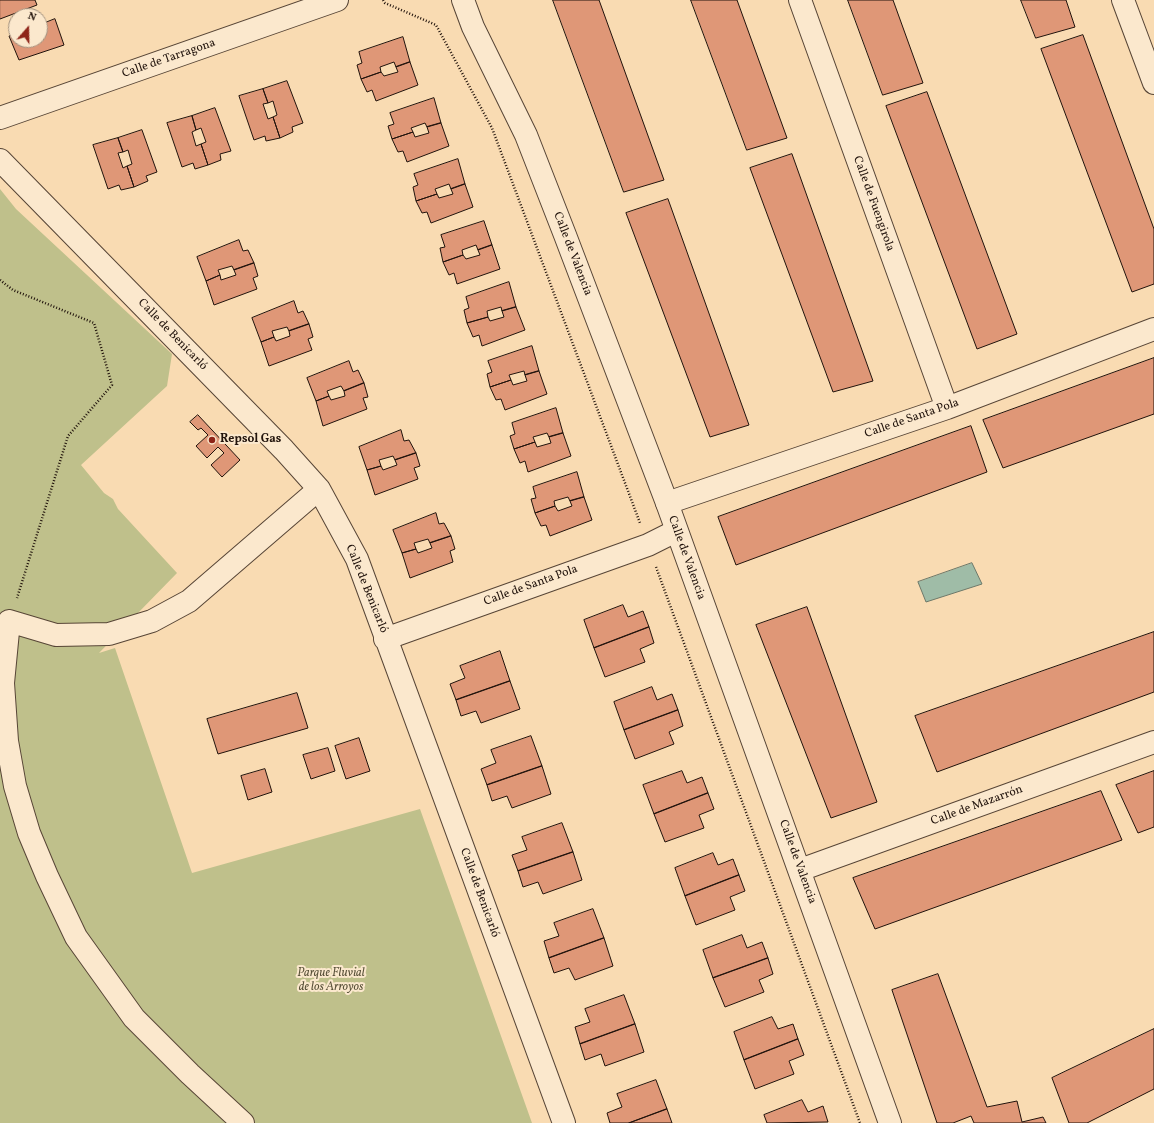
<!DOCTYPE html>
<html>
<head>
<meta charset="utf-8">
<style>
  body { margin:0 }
  #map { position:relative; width:1154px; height:1123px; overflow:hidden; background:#f9dbb2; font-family:Vollkorn,serif }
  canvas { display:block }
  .north { position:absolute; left:8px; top:8px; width:40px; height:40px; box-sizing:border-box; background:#fbe8cd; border:1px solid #a49380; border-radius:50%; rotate:20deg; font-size:11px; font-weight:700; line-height:16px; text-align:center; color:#21130c }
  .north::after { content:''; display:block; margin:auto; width:14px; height:18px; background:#8f2418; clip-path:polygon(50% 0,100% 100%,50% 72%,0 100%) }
</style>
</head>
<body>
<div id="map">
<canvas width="1154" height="1123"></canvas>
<div class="north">N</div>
</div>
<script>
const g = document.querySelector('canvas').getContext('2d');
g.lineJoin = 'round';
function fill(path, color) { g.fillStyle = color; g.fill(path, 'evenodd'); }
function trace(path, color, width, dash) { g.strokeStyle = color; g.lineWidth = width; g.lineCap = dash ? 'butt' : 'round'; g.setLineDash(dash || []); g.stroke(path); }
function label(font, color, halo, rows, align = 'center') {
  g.font = font + ' Vollkorn,serif'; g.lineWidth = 4; g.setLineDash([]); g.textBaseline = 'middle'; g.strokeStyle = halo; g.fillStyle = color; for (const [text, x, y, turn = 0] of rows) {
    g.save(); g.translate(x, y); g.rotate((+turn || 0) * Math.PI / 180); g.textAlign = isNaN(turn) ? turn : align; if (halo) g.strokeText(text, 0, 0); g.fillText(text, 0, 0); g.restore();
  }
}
const green = new Path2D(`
  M 0,189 L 16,209 L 172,354 L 167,386 L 81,465 L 104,493 L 113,499 L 118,509 L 177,573 L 99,653 L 115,648 L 192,873 L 420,809 L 532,1123 L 0,1123 Z`);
const water = new Path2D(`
  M 972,563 L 982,584 L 926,602 L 918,582 Z`);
const building = new Path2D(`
  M 0,0 L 35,0 L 37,5 L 0,19 Z
  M 553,0 L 599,0 L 664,180 L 624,192 Z
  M 691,0 L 737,0 L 787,138 L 747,150 Z
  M 848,0 L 893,0 L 923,83 L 883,95 Z
  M 1021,0 L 1066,0 L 1075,27 L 1036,38 Z
  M 55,19 L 64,45 L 19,60 L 9,36 L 16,33 L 16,40 L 40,40 L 40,25 Z
  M 1083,35 L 1154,229 L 1154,284 L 1132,292 L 1041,49 Z
  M 403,37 L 410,62 L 396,67 L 394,62 L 380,67 L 381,72 L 361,79 L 357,65 L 362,63 L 359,52 Z
  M 410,62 L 418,85 L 376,101 L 372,90 L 367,92 L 361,79 L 381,72 L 384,76 L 398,72 L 396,67 Z
  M 287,81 L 303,123 L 292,127 L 293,132 L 280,138 L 273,117 L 277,115 L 273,101 L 268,103 L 263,89 Z
  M 263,89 L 268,103 L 263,104 L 268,119 L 273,117 L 280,138 L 266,141 L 265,136 L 254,140 L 239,96 Z
  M 927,92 L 1017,334 L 977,349 L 886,106 Z
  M 434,98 L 441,123 L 427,127 L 425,123 L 411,128 L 413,132 L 392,139 L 388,126 L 394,124 L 390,113 Z
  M 215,108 L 231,151 L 220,154 L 221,160 L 208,165 L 201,144 L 206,142 L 201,128 L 196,130 L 192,116 Z
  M 192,116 L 196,130 L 192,132 L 196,146 L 201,144 L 208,165 L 195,169 L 193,163 L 182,167 L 167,123 Z
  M 441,123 L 449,146 L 407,162 L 403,151 L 398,152 L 392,139 L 413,132 L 415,137 L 429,133 L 427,127 Z
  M 142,130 L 157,172 L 146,176 L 148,181 L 134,187 L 127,166 L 132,164 L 128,150 L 123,152 L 118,138 Z
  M 118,138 L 123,152 L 118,153 L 123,168 L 127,166 L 134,187 L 121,190 L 119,185 L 108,189 L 93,145 Z
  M 792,154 L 873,381 L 833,392 L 750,168 Z
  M 458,159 L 465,184 L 451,189 L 449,184 L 435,189 L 437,194 L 416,201 L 413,187 L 418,185 L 414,174 Z
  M 465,184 L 473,207 L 431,223 L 427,212 L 422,213 L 416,201 L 437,194 L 439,198 L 453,194 L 451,189 Z
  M 668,199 L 749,425 L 710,437 L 626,213 Z
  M 484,221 L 492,245 L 478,250 L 476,245 L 462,250 L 463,255 L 443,262 L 440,248 L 445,247 L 441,235 Z
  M 239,240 L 243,251 L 248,250 L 254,263 L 234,270 L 232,266 L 218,270 L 220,275 L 206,281 L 197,257 Z
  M 492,245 L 500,269 L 457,284 L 454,273 L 449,275 L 443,262 L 463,255 L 466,259 L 480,255 L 478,250 Z
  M 254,263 L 258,276 L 253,278 L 257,289 L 214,305 L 206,281 L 220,275 L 221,280 L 236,275 L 234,270 Z
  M 509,282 L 516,307 L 502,311 L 501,307 L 487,311 L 488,317 L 467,323 L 464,310 L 469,308 L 466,297 Z
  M 294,301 L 298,313 L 303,311 L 309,324 L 289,331 L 287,327 L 272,331 L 274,337 L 261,342 L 252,318 Z
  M 516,307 L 525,330 L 482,346 L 479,335 L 473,337 L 467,323 L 488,317 L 490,321 L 504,317 L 502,311 Z
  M 309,324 L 313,337 L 308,339 L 312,350 L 269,366 L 261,342 L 274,337 L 276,341 L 290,336 L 289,331 Z
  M 532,346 L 539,371 L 525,375 L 524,371 L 509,375 L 511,380 L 490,387 L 487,374 L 492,372 L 488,361 Z
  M 1154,358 L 1154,414 L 1003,468 L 983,420 Z
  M 349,361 L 353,372 L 358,370 L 364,383 L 344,391 L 341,386 L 327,391 L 329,396 L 316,401 L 307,378 Z
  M 539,371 L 547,394 L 505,410 L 501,399 L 496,400 L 490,387 L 511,380 L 513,385 L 527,381 L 525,375 Z
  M 364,383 L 368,397 L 363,398 L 367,409 L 323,426 L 316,401 L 329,396 L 331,400 L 345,396 L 344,391 Z
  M 556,408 L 563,433 L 549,437 L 547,433 L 533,437 L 535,442 L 514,449 L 510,436 L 515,434 L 512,423 Z
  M 198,415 L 240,460 L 222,477 L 211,465 L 224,453 L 218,447 L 207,458 L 196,446 L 208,435 L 201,428 L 198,430 L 190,422 Z
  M 971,426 L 987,472 L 736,565 L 718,517 Z
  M 401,430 L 404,441 L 409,440 L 416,453 L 395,460 L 393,456 L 379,460 L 381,466 L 367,470 L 359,447 Z
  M 563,433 L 571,456 L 528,472 L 525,461 L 520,463 L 514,449 L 535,442 L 537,447 L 551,443 L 549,437 Z
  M 416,453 L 420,466 L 414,468 L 418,479 L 375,495 L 367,470 L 381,466 L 383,470 L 397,465 L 395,460 Z
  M 577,472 L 584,497 L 570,501 L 568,497 L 554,501 L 555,506 L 535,513 L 531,499 L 536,498 L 533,487 Z
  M 584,497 L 592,520 L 550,536 L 546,525 L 541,526 L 535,513 L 555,506 L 558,511 L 572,506 L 570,501 Z
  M 436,513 L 439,524 L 444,523 L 451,536 L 430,543 L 428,539 L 414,543 L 416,549 L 402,553 L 393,530 Z
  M 451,536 L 455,549 L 450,551 L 453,562 L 410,578 L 402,553 L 416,549 L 418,553 L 432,548 L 430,543 Z
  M 623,605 L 628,617 L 643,611 L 649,627 L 594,648 L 584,620 Z
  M 807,607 L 877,802 L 831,818 L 756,625 Z
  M 649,627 L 654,643 L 640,649 L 645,662 L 605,677 L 594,648 Z
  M 1154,632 L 1154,692 L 937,772 L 915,716 Z
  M 500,651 L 510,681 L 456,700 L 450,684 L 465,678 L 460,666 Z
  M 510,681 L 520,709 L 481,723 L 476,711 L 461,716 L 456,700 Z
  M 652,687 L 657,700 L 672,694 L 678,710 L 624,730 L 614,702 Z
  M 297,693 L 308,728 L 218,754 L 207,719 Z
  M 678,710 L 683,726 L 669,732 L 674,744 L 635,759 L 624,730 Z
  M 531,736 L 542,766 L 487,785 L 481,769 L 496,763 L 491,750 Z
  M 359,738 L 370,771 L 346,779 L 335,746 Z
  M 328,748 L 335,771 L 311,779 L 303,755 Z
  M 542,766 L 551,794 L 512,808 L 507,796 L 492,801 L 487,785 Z
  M 265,769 L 272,792 L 248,800 L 241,776 Z
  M 682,771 L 687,783 L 702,777 L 708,793 L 654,814 L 643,785 Z
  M 1154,771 L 1154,827 L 1138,833 L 1116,785 Z
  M 1101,791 L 1122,840 L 875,929 L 853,878 Z
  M 708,793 L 714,809 L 699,815 L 704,828 L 665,842 L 654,814 Z
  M 562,823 L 573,852 L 518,871 L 512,855 L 527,850 L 522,837 Z
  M 573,852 L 582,880 L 543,894 L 538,882 L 523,887 L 518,871 Z
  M 713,853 L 718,865 L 733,859 L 739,875 L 685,896 L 675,868 Z
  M 739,875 L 745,891 L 730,897 L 735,910 L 696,925 L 685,896 Z
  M 593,909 L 604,938 L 549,958 L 544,941 L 559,936 L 554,923 Z
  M 742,935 L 747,948 L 762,942 L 768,958 L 713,978 L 703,950 Z
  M 604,938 L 613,966 L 575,980 L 569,968 L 554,973 L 549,958 Z
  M 768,958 L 773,974 L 759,980 L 764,992 L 725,1007 L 713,978 Z
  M 938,974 L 987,1107 L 1017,1101 L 1022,1122 L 1043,1117 L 1046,1123 L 974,1123 L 971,1116 L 953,1123 L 937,1123 L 892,990 Z
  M 624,995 L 635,1024 L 580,1044 L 575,1027 L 590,1022 L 585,1009 Z
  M 772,1017 L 778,1029 L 793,1024 L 798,1039 L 744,1060 L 734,1032 Z
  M 635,1024 L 644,1052 L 605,1066 L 601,1054 L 585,1060 L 580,1044 Z
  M 1154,1029 L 1154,1089 L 1087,1123 L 1069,1123 L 1052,1078 Z
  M 798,1039 L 804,1055 L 789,1061 L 794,1074 L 755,1089 L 744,1060 Z
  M 656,1080 L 667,1109 L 629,1123 L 610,1123 L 607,1113 L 622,1107 L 617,1094 Z
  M 802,1100 L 808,1112 L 823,1106 L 828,1122 L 767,1123 L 764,1115 Z
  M 667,1109 L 672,1123 L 629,1123 Z`);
const path = new Path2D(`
  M 383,0 L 385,3 L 436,25 L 492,128 L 640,523
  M 0,280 L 13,290 L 94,323 L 112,385 L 68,436 L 17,598
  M 656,567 L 860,1123`);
const minor = new Path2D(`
  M 800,0 L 947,408
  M 1123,0 L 1154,83
  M 0,118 L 337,0
  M 0,160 L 284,450 L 319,489 L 357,559 L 564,1123
  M 667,503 L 947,408 L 1154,329
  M 385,639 L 648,545 L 676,531
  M 800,870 L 1154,742
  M 243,1123 L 190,1074 L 134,1018 L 76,937 L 47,876 L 29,833 L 15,786 L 7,741 L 3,683 L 9,621 L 56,635 L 109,634 L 152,621 L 189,601 L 319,489`);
const tertiary = new Path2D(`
  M 463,0 L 473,27 L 526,135 L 565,235 L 667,503 L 890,1123`);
const markers = [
  [212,440,4,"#8f2418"]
];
const streetNames = [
  ["Calle de Tarragona",169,59,-19],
  ["Calle de Fuengirola",873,204,70],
  ["Calle de Valencia",572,254,69],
  ["Calle de Benicarló",172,335,46],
  ["Calle de Santa Pola",912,419,-19],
  ["Calle de Valencia",686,558,70],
  ["Calle de Santa Pola",531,586,-20],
  ["Calle de Benicarló",366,589,68],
  ["Calle de Mazarrón",977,806,-20],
  ["Calle de Valencia",797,862,70],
  ["Calle de Benicarló",479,893,70]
];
const poiNames = [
  ["Repsol Gas",220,440]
];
const parkNames = [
  ["Parque Fluvial",331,974],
  ["de los Arroyos",331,988]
];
fill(green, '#bfc08b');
fill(water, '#9fbca7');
trace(water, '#6d7869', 1);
fill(building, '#df9777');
trace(building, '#21130c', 1);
trace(minor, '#574536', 24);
trace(tertiary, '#574536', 24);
trace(path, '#21130c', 2.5, [1, 2]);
trace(minor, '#fbe8cd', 22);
trace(tertiary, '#fbe8cd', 22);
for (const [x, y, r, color] of markers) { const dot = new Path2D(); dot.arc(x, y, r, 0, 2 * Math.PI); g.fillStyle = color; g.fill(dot); trace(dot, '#fbe8cd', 1.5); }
label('12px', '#21130c', '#fbe8cd', streetNames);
label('bold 12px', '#21130c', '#fbe8cd', poiNames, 'left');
label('italic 12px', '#585038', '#fbe8cd', parkNames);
</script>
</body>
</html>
